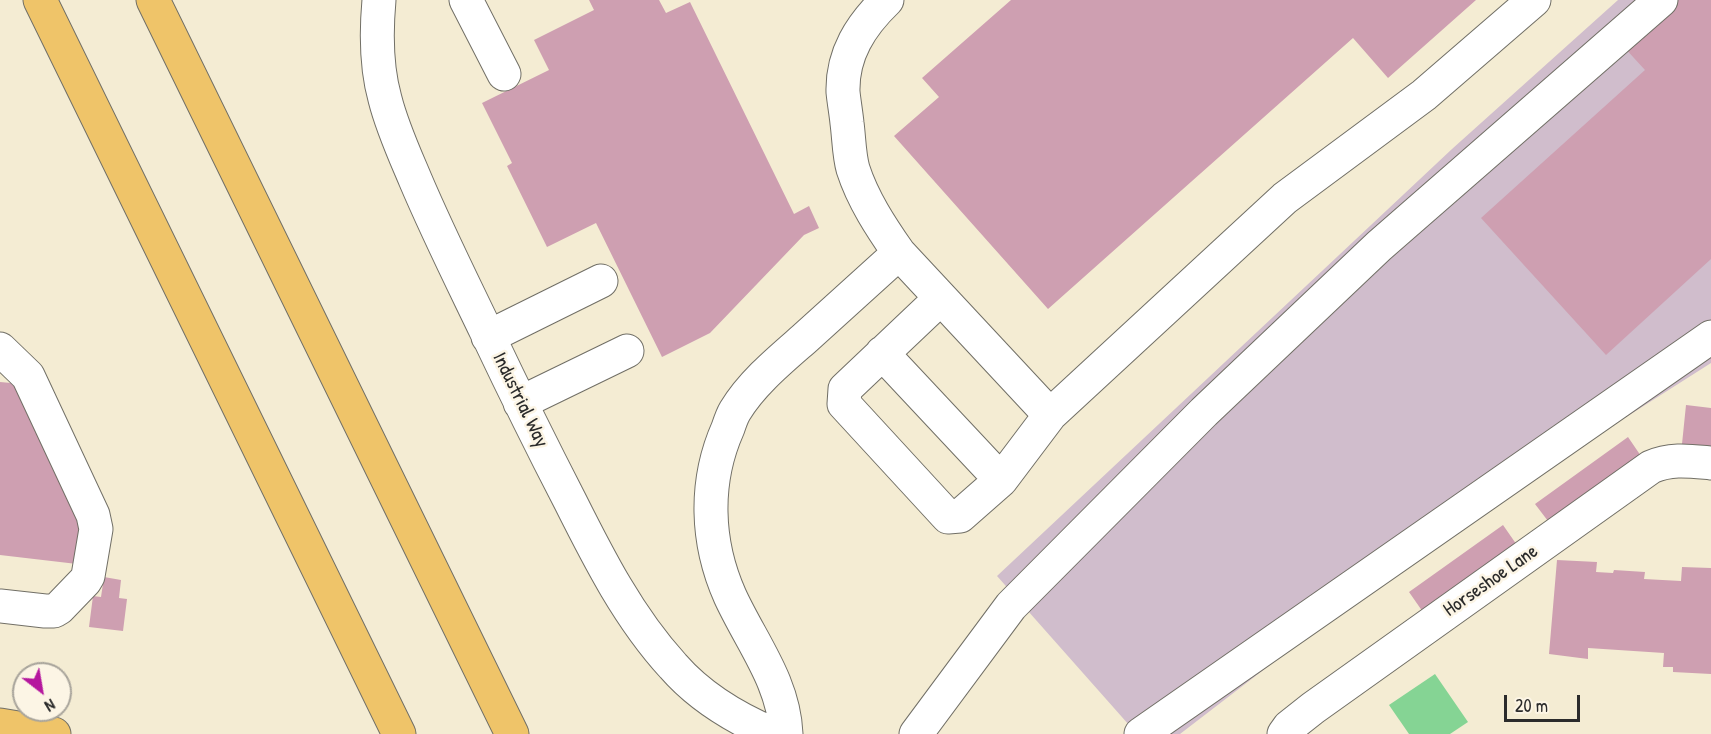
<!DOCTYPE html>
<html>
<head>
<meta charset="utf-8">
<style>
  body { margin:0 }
  #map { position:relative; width:1711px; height:734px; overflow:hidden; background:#f4ecd3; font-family:"Patrick Hand",sans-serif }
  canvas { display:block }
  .north { position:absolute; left:12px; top:662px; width:60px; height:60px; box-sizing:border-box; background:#fcf5e5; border:2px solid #a8a49b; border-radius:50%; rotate:149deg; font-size:16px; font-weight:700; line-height:24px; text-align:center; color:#2b2b2b }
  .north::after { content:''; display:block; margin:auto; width:21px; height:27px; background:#b5179e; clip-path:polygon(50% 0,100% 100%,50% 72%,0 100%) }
  .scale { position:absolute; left:1504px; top:695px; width:76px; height:27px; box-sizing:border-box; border:3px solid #2b2b2b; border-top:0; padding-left:8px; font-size:18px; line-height:21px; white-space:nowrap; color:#2b2b2b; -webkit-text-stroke:4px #fcf5e5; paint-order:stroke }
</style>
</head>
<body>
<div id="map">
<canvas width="1711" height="734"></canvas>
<div class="north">N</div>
<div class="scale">20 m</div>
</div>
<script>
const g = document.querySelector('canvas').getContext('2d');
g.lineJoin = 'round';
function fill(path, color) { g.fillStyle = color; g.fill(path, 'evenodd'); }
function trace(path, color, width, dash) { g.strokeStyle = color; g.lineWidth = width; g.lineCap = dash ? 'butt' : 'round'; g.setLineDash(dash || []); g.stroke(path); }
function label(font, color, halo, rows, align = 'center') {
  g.font = font + ' "Patrick Hand",sans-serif'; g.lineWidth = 5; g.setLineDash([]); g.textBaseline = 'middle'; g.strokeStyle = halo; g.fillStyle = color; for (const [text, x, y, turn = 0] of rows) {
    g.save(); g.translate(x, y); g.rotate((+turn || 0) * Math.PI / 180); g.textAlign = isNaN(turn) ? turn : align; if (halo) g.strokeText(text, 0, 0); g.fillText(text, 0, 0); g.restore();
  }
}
const industrial = new Path2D(`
  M 1618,0 L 1711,0 L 1711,363 L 1430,542 L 1180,734 L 1137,734 L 997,576 L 1452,149 Z`);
const green = new Path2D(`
  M 1435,674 L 1468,722 L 1450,734 L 1409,734 L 1389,705 Z`);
const building = new Path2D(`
  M 589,0 L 659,0 L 666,13 L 690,2 L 794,214 L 809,206 L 819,228 L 804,235 L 710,333 L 662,357 L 596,223 L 547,247 L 507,166 L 512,163 L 482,103 L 549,70 L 534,40 L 594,10 Z
  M 1011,0 L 1476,0 L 1388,78 L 1353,38 L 1048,309 L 894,136 L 939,97 L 922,78 Z
  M 1675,0 L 1711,0 L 1711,259 L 1606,355 L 1481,218 L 1645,70 L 1623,46 Z
  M 0,382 L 22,384 L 82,520 L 77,564 L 0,555 Z
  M 1686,405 L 1711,408 L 1711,447 L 1682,444 Z
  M 1628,437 L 1643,459 L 1551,525 L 1535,504 Z
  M 1503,525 L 1519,548 L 1425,615 L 1409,592 Z
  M 1557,560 L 1597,562 L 1596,572 L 1613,573 L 1614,570 L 1645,572 L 1644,579 L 1681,581 L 1682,567 L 1711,568 L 1711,674 L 1673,672 L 1673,667 L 1663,667 L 1664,653 L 1588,648 L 1588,659 L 1549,654 Z
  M 104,577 L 121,580 L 119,598 L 127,599 L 123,631 L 89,627 L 93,596 L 101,597 Z`);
const minor = new Path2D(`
  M 379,0 C 376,33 376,67 385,99 C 392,127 404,153 415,179 C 437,231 462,281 486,331 C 513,388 541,445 570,501 C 599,559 629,618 673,666 C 700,697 735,718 773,734
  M 466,0 L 504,74
  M 887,0 C 861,25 842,54 843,92 C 844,102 846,113 847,123 C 849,138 849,155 853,169 C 863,200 881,227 899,253 L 1050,415 L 1285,198 L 1424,95 L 1534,0
  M 941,298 L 845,389 L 844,404 L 948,517 L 960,516 L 1001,480 L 1050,415
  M 488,337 L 601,281
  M 0,349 L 28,376 L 93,515 L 96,529 L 88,576 L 85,581 L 59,608 L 54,611 L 45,611 L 0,606
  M 882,353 L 1001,480
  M 520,403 L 627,351
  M 786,734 C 784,682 751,642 730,596 C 706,542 704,482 728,428 C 730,422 732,416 735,411 C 752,383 780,360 804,339 C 836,310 867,282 899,253
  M 916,734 L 1011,606 L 1204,412 L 1379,246 L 1661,0
  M 1141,734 L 1711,337
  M 1284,734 L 1289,727 L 1313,708 L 1651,467 C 1671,458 1690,461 1711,463`);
const major = new Path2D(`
  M 0,725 L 54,734`);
const highway = new Path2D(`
  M 40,0 L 399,734
  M 153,0 L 512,734`);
const streetNames = [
  ["Industrial Way",520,400,64],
  ["Horseshoe Lane",1491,581,-35]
];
fill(industrial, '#d0bdcc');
fill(green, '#85d494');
fill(building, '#ce9fb1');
trace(minor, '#716f66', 35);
trace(major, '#716f66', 35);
trace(highway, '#716f66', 35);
trace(minor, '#fff', 33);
trace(major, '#efc469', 33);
trace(highway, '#efc469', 33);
label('20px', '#2b2b2b', '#fcf5e5', streetNames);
</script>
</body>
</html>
